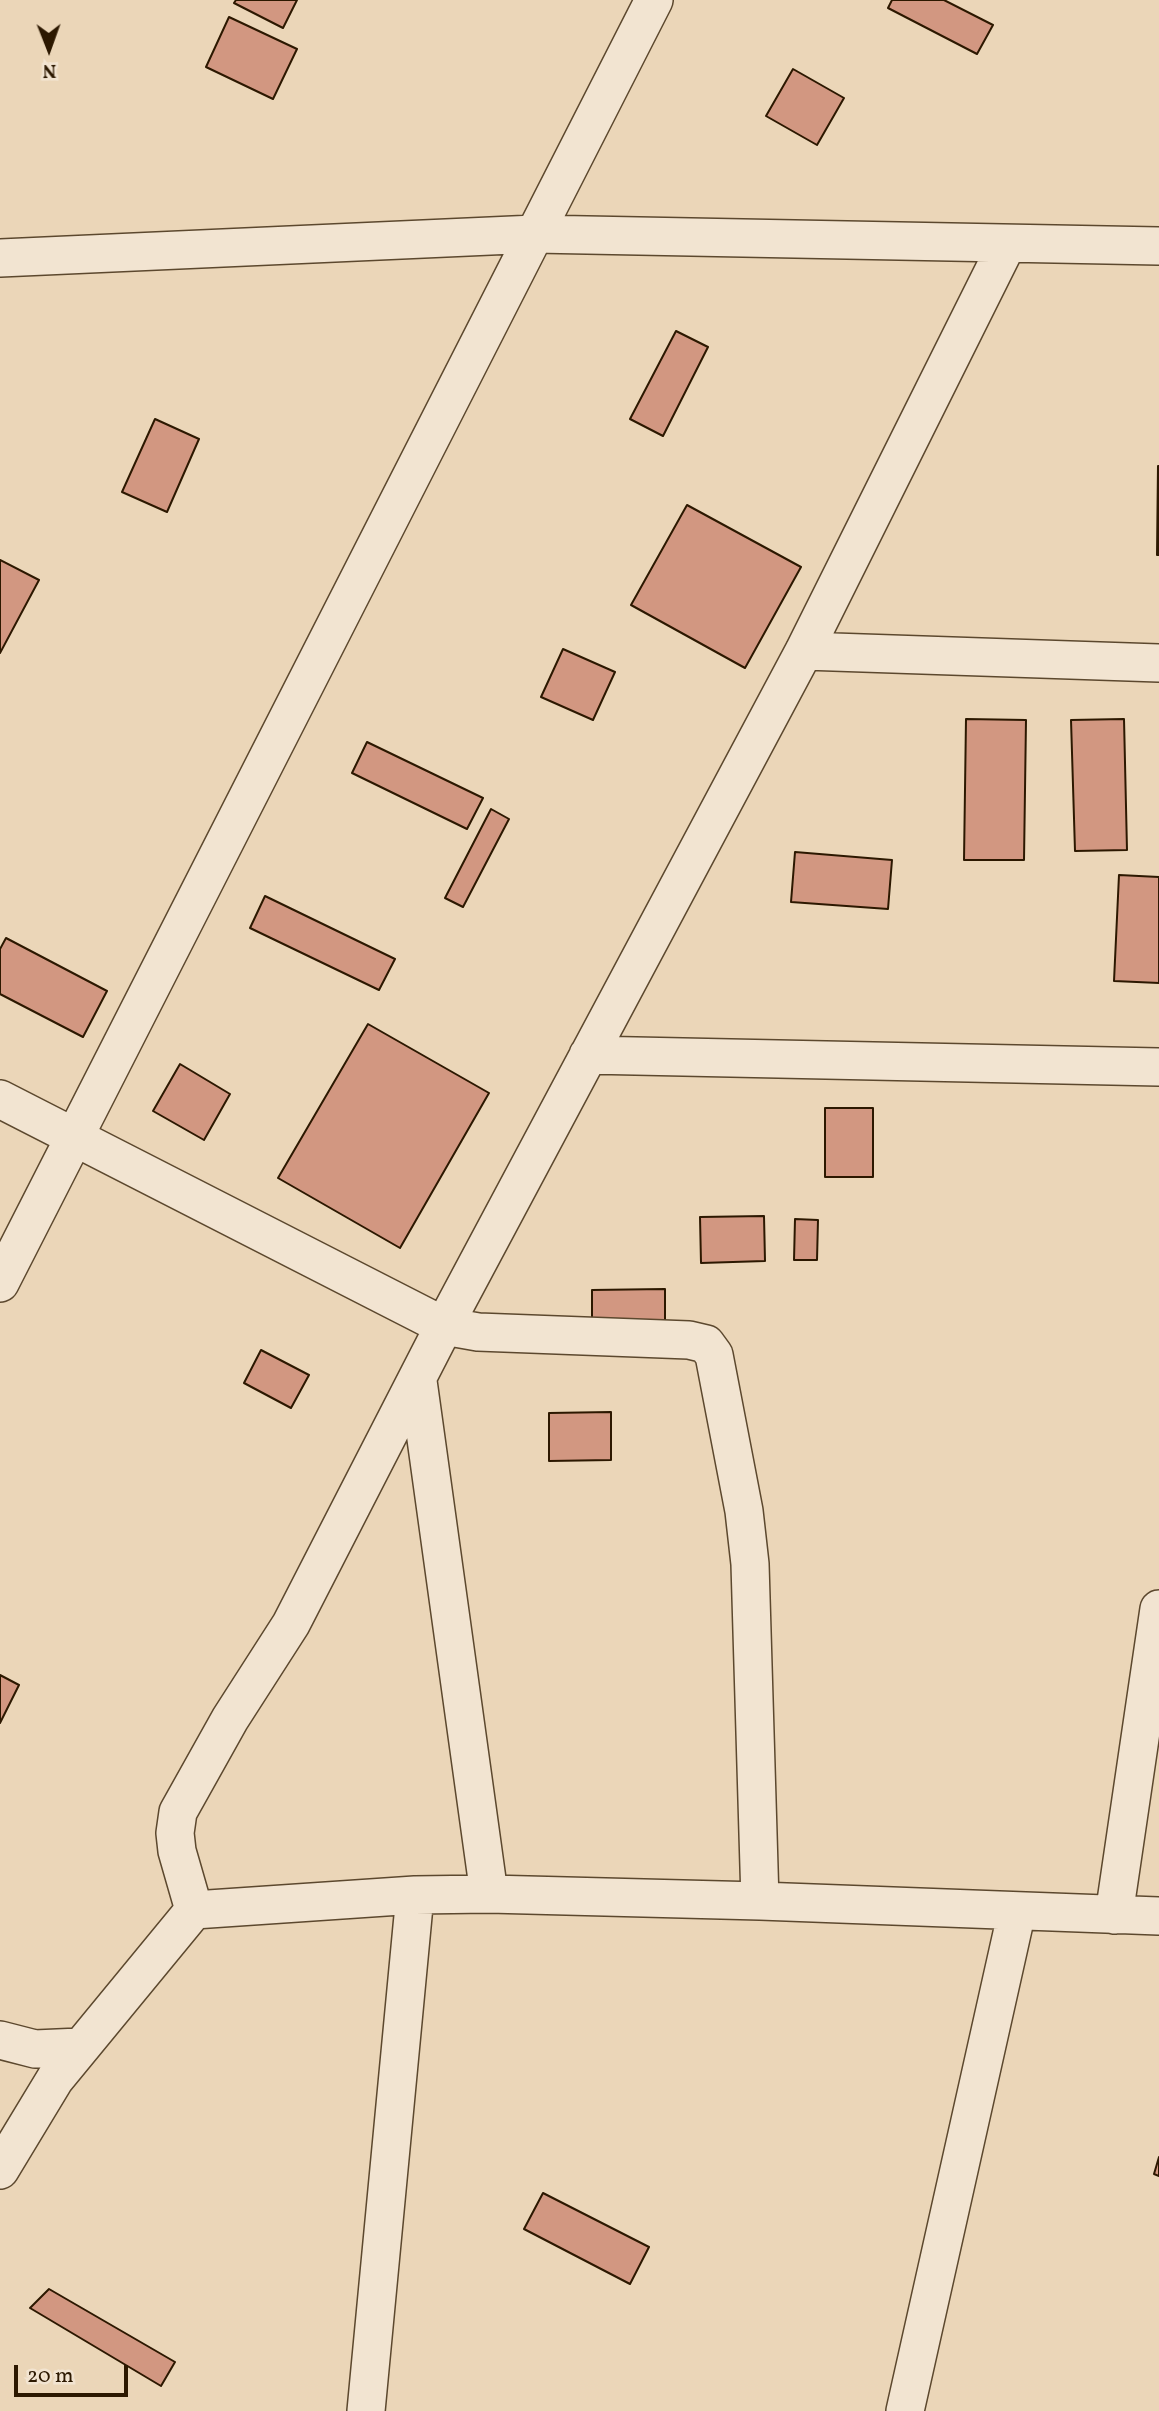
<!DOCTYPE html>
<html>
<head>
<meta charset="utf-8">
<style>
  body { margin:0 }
  #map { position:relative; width:1159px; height:2411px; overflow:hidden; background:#ebd6b8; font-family:Vollkorn,serif }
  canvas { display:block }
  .north { position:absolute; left:14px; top:14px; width:70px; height:70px; -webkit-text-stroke:5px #f2e4d1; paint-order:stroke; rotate:179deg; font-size:19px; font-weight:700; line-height:28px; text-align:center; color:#2c1800 }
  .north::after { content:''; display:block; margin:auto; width:24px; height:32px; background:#2c1800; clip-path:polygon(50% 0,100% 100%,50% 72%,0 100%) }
  .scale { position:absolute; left:14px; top:2365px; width:114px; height:32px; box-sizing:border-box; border:4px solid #2c1800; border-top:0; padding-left:9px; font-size:21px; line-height:24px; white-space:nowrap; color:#2c1800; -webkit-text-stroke:5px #f2e4d1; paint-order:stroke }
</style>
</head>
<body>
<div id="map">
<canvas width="1159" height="2411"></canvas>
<div class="north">N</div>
<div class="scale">20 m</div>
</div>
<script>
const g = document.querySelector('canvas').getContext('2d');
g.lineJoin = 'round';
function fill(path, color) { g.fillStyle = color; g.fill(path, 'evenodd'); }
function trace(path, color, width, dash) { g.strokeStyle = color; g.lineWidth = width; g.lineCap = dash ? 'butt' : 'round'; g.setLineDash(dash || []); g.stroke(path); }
const building = new Path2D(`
  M 236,0 L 297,0 L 283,28 L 234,3 Z
  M 892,0 L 944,0 L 993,25 L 977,54 L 888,8 Z
  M 229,17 L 297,49 L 273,99 L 206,67 Z
  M 793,69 L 844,98 L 817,145 L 766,116 Z
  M 676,331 L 708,347 L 663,436 L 630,419 Z
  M 155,419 L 199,439 L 167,512 L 122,492 Z
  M 1158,466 L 1159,466 L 1159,555 L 1157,555 Z
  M 687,505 L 801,567 L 745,668 L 631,605 Z
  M 0,560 L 39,580 L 0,653 Z
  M 563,649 L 615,672 L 593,720 L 541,697 Z
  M 966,719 L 1026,720 L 1024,860 L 964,860 Z
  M 1124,719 L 1127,850 L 1075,851 L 1071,720 Z
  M 367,742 L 483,798 L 467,829 L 352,773 Z
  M 491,809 L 509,819 L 463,907 L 445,898 Z
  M 795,852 L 892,860 L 888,909 L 791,902 Z
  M 1119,875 L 1159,877 L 1159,983 L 1114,981 Z
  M 265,896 L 395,959 L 379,990 L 250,928 Z
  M 6,938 L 107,991 L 83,1037 L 0,994 L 0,949 Z
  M 368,1024 L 489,1093 L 400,1248 L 278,1178 Z
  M 180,1064 L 230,1094 L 204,1140 L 153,1111 Z
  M 825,1108 L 873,1108 L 873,1177 L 825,1177 Z
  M 764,1216 L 765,1261 L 701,1263 L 700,1217 Z
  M 795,1219 L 818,1220 L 817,1260 L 794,1260 Z
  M 665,1289 L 665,1328 L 592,1329 L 592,1290 Z
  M 261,1350 L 309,1375 L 291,1408 L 244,1383 Z
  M 611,1412 L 611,1460 L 549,1461 L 549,1413 Z
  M 0,1675 L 19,1685 L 0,1723 Z
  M 1159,2157 L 1159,2176 L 1154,2174 Z
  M 543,2193 L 649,2247 L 630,2284 L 524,2229 Z
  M 49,2289 L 175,2362 L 161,2386 L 30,2308 Z`);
const minor = new Path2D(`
  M 0,258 L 535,234 L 1159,246
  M 804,651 L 1159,663
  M 588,1055 L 1159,1067
  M 0,1099 L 444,1326 L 478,1332 L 689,1340 L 706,1344 L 714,1355 L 744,1511 L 750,1564 L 760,1901
  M 0,1283 L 654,0
  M 418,1381 L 489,1894
  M 194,1910 L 177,1851 L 175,1833 L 178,1812 L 230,1719 L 291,1624 L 444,1326 L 804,651 L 1007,244
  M 1114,1915 L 1159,1609
  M 0,2040 L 35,2049 L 80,2047
  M 0,2170 L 55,2079 L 194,1910 L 415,1895 L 489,1894 L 760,1901 L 1159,1916
  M 366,2411 L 415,1895
  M 905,2411 L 1017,1911`);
fill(building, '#d29781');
trace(building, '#2c1800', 2);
trace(minor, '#5c482e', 40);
trace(minor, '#f2e4d1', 37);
</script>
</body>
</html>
